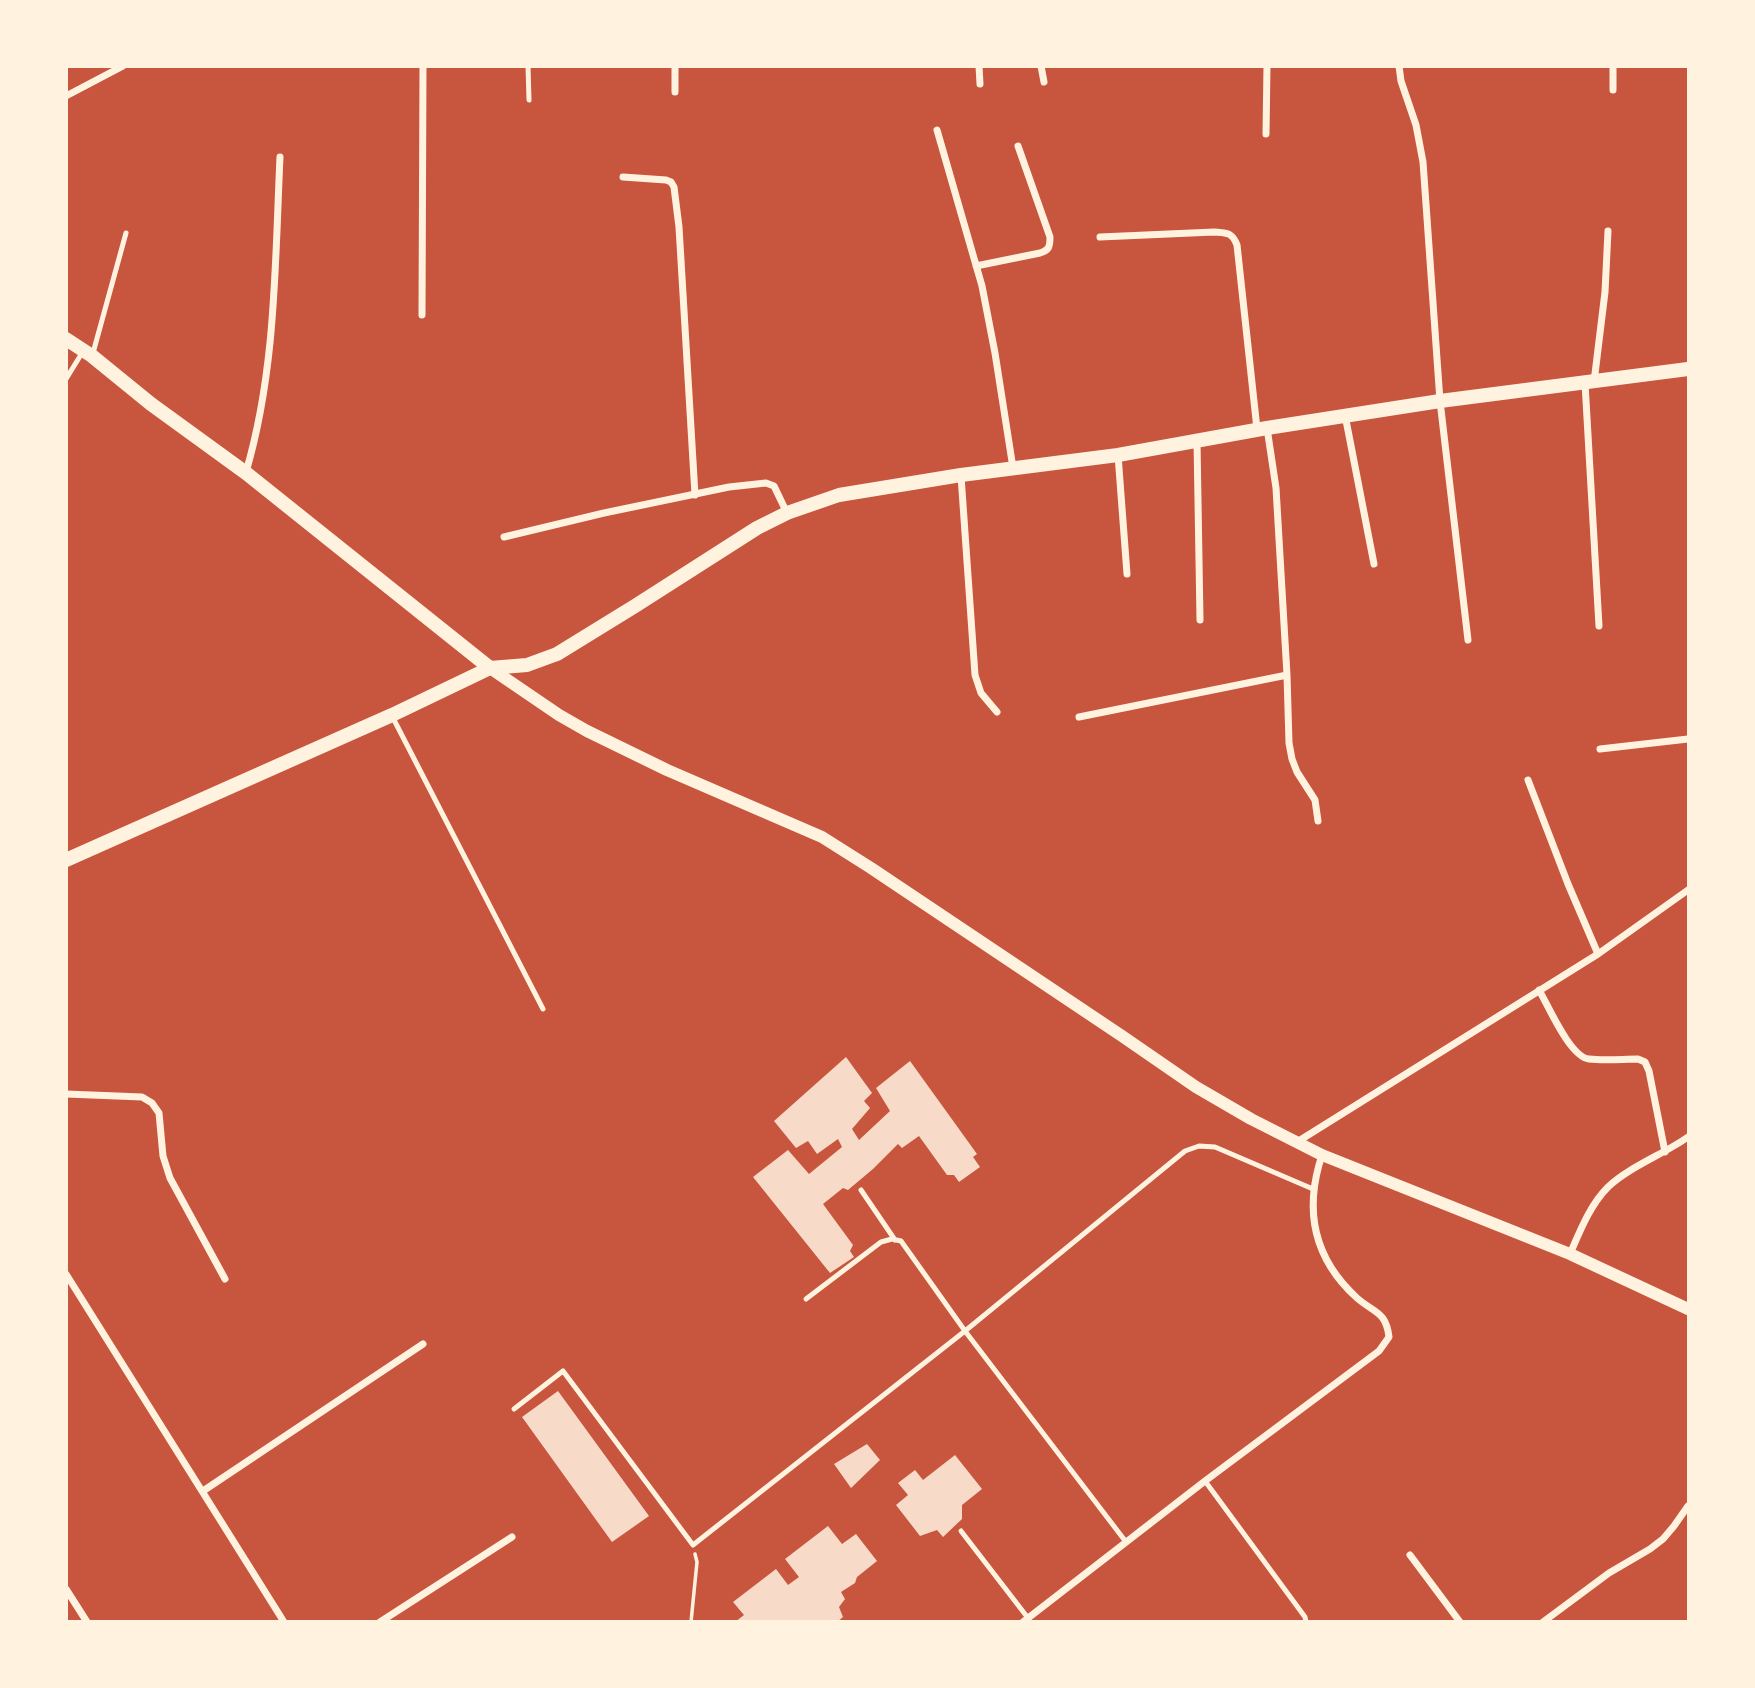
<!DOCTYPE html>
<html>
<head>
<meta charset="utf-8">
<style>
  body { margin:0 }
  #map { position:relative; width:1755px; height:1688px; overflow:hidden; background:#c8553d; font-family:Helvetica,sans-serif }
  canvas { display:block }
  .frame { position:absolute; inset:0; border:68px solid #fff3e0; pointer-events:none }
</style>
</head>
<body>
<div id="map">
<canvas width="1755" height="1688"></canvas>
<div class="frame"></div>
</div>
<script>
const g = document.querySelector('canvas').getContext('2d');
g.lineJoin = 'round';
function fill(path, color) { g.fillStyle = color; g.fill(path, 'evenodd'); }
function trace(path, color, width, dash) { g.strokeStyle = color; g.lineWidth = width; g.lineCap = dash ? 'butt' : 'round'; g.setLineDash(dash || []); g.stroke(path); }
const building = new Path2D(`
  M 846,1057 L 872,1093 L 864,1101 L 870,1108 L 852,1129 L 859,1140 L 890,1111 L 876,1088 L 910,1061 L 977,1154 L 973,1157 L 980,1167 L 959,1182 L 954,1175 L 947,1175 L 919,1136 L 902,1148 L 898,1144 L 873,1169 L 848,1190 L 843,1188 L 823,1204 L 853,1245 L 850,1251 L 854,1257 L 830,1273 L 753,1177 L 788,1150 L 809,1174 L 842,1147 L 838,1139 L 817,1154 L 808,1141 L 796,1148 L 774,1121 Z
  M 558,1391 L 649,1516 L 612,1542 L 522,1417 Z
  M 867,1444 L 880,1460 L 851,1488 L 834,1464 Z
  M 955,1455 L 982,1489 L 962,1505 L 962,1519 L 943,1537 L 937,1530 L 920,1536 L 896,1505 L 908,1495 L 898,1483 L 915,1470 L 923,1480 Z
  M 828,1526 L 842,1544 L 856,1534 L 877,1561 L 857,1577 L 855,1583 L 841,1592 L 845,1599 L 839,1607 L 843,1617 L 837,1622 L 735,1622 L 744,1615 L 733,1602 L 776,1569 L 788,1585 L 799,1577 L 785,1559 Z`);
const path = new Path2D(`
  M 691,1622 L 697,1562 L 695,1554`);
const service = new Path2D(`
  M 528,66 L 529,100
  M 93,353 L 126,233
  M 66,379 L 82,353
  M 392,716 L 543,1009
  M 861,1190 L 895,1240
  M 806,1299 L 881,1242 L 892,1239 L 901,1241 L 965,1331 L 1126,1542
  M 514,1409 L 563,1371 L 693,1545 L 965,1331 L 1185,1151 L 1199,1146 L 1215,1147 L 1313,1189
  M 1205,1481 L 1305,1617 L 1306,1622
  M 961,1531 L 1028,1618`);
const minor = new Path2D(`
  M 979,66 L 980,84
  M 1041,66 L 1044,82
  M 1399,66 L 1401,81 L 1416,125 L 1423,162 L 1440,401 L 1468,640
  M 1613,66 L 1613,90
  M 675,92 L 675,66
  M 66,96 L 123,66
  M 937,130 L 982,286 L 995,353 L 1013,468
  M 1266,134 L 1267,66
  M 623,177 L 666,180 L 671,182 L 674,187 L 679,227 L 695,495
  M 1100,237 L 1214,232 C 1227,233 1232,232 1237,245 L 1257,429
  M 976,266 L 1040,253 C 1049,250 1050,247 1050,237 L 1018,146
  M 422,315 L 423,66
  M 1594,382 L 1605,292 L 1608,231
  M 1585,383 L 1599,626
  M 1345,415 L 1374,564
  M 1267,428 L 1276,488 L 1287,675 L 1289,743 L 1292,759 L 1297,772 L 1315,800 L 1318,821
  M 1197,441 L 1200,620
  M 1118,455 L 1127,574
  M 246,472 C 276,370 275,263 280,157
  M 961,476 L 975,675 L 981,693 L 997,712
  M 504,537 L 604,513 L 729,487 L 766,483 L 774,486 L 787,513
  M 1079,717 L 1287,675
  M 1600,749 L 1688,739
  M 1528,780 L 1568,884 L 1598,954
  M 1539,990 C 1549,1007 1570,1057 1589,1059 C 1605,1061 1623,1059 1638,1059 L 1645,1062 L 1649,1071 L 1665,1152
  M 66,1094 L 142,1097 L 152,1103 L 159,1113 L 163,1156 L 170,1178 L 225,1279
  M 1297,1142 L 1598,954 L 1688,890
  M 1570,1254 C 1580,1231 1590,1205 1608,1187 C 1629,1167 1664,1154 1688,1137
  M 66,1274 L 284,1622
  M 203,1491 L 423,1344
  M 1410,1555 L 1460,1622
  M 66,1589 L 87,1622
  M 380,1622 L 512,1537
  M 1023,1622 L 1205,1481 L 1379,1351 L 1389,1337 C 1386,1311 1374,1313 1357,1298 C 1313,1258 1304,1209 1322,1155
  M 1543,1622 L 1609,1573 L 1650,1549 L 1663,1539 L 1674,1526 L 1688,1506`);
const tertiary = new Path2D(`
  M 490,668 L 559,715 L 587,731 L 667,770 L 822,837 L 871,868 L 1122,1036 L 1196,1087 L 1251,1119 L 1322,1155 L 1570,1254 L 1688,1309`);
const secondary = new Path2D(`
  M 66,339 L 92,356 L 151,404 L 246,473 L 490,668
  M 66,860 L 392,715 L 490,668 L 527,665 L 557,654 L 635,606 L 757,528 L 787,513 L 839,495 L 961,475 L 1118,455 L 1267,428 L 1440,401 L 1688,369`);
fill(building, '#f7dbc8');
trace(path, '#fff3e0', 3.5);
trace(service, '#fff3e0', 5);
trace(minor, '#fff3e0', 7);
trace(tertiary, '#fff3e0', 12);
trace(secondary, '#fff3e0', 14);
</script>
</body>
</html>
